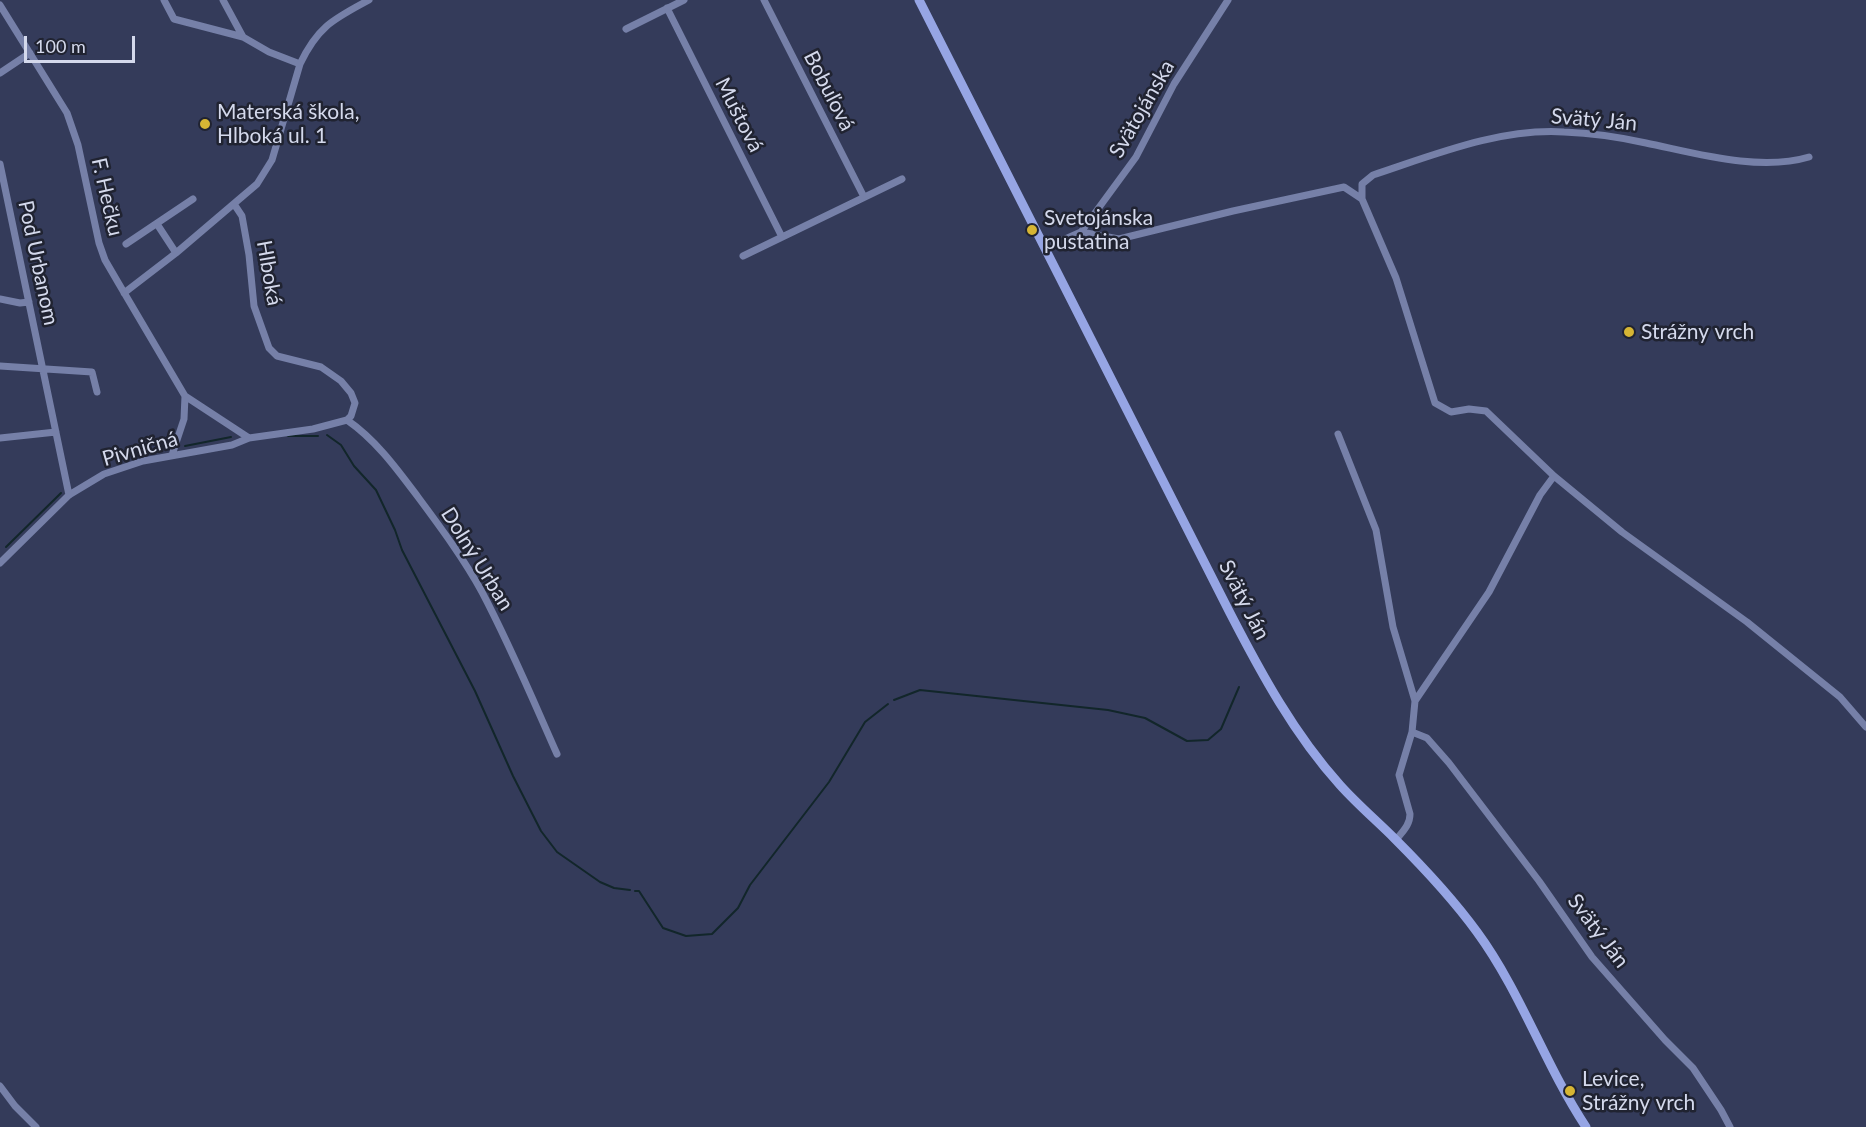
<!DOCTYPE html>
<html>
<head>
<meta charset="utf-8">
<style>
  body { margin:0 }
  #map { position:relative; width:1866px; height:1127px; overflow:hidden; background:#343b5a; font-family:Lato,sans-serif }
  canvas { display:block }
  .scale { position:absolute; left:24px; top:36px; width:111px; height:27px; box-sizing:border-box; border:3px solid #d4d9ec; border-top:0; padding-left:8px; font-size:18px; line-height:21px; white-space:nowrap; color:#d4d9ec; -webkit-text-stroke:4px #202331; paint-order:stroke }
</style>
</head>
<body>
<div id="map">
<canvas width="1866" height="1127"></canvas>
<div class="scale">100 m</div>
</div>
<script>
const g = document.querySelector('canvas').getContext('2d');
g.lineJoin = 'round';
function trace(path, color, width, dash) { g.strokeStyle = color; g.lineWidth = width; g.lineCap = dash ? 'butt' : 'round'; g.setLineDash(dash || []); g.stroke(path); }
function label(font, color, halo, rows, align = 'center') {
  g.font = font + ' Lato,sans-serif'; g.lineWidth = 5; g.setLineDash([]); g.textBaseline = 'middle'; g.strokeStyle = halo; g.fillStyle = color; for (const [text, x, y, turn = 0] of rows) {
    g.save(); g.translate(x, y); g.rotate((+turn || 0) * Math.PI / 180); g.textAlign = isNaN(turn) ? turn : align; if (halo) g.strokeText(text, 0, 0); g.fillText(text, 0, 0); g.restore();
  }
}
const stream = new Path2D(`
  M 327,435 L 341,445 L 354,466 L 376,490 L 395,530 L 402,550 L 475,691 L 513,776 L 541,831 L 557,852 L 600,882 L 614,888 L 630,890
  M 288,436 L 318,436
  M 185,446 L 231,437
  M 6,547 L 61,493
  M 894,700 L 920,690 L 1108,710 L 1145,718 L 1187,741 L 1208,740 L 1221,729 L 1239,687
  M 635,891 L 639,891 L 663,928 L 686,936 L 712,934 L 738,908 L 750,885 L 829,782 L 865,722 L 888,704`);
const minor = new Path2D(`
  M 164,0 L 174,19 L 243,37
  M 223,0 L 243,37 L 269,52 L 300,64
  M 764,0 L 864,197
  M 0,5 L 67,113 L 78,145 L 99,243 L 105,260 L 119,284 L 185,396 L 249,438
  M 667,8 L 782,237
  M 626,29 L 684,0
  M 0,73 L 30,53
  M 0,164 L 69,495
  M 1362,199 L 1362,184 L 1373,175 C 1434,155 1499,128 1564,132 C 1592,133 1619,137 1646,143 C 1695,153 1759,172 1809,157
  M 234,204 L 242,216 L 249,255 L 254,306 L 269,348 L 277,356 L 321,367 L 341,381 L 351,393 L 355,403 L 351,416 L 347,420
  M 157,224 L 176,253
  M 1081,232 L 1136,157 L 1174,84 L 1228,0
  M 126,244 L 193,199
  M 1045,248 L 1081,232 L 1119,239 L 1233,211 L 1344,187 L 1362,199 L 1396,278 L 1435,403 L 1451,412 L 1469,409 L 1486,411 L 1554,476 L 1622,532 L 1747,622 L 1840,697 L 1866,727
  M 743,256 L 902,179
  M 124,293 L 176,253 L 257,184 L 272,160 L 300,64 C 318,26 334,19 369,0
  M 0,299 L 20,303 L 29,302
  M 0,366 L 92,372 L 97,392
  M 347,420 C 376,440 397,469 418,497 C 441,528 464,559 482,592 C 510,645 533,700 557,754
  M 1338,434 L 1376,530 L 1393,627 L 1415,701 L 1412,732 L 1399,775 L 1410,814 C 1410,825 1403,831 1396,840
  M 0,438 L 56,432
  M 172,455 L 184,419 L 185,396
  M 0,563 L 69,495 L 104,474 L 143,461 L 232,445 L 249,438 L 313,429 L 347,420
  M 1415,701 L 1489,592 L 1540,495 L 1554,476
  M 1412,732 L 1427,738 L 1449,763 L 1539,881 L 1592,957 L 1665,1040 L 1693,1068 L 1721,1110 L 1730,1127
  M 0,1086 L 15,1106 L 36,1127`);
const secondary = new Path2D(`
  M 919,0 L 1230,613 C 1261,673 1294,734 1340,785 C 1357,804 1377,821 1395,839 C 1424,868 1453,899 1477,932 C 1521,992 1545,1065 1586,1127`);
const markers = [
  [205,124,6,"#d6b534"],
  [1032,230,6,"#d6b534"],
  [1629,332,6,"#d6b534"],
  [1570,1091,6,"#d6b534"]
];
const streetNames = [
  ["Bobuľová",829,91,63],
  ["Svätojánska",1142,109,-60],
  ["Muštová",739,115,63],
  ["Svätý Ján",1594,120,5],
  ["F. Hečku",107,197,77],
  ["Pod Urbanom",38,263,78],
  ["Hlboká",269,273,80],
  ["Pivničná",140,449,-16],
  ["Dolný Urban",477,559,58],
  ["Svätý Ján",1244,600,63],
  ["Svätý Ján",1598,931,53]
];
const poiNames = [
  ["Materská škola,",217,112],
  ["Hlboká ul. 1",217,136],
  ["Svetojánska",1044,218],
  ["pustatina",1044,242],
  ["Strážny vrch",1641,332],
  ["Levice,",1582,1079],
  ["Strážny vrch",1582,1103]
];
trace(stream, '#12262a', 2);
trace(minor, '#7680a8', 7);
trace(secondary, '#96a5e4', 9);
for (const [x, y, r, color] of markers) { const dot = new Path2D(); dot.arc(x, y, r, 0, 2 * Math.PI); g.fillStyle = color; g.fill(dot); trace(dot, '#202331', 2); }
label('21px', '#d4d9ec', '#202331', streetNames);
label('21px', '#d4d9ec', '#202331', poiNames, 'left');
</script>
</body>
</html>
